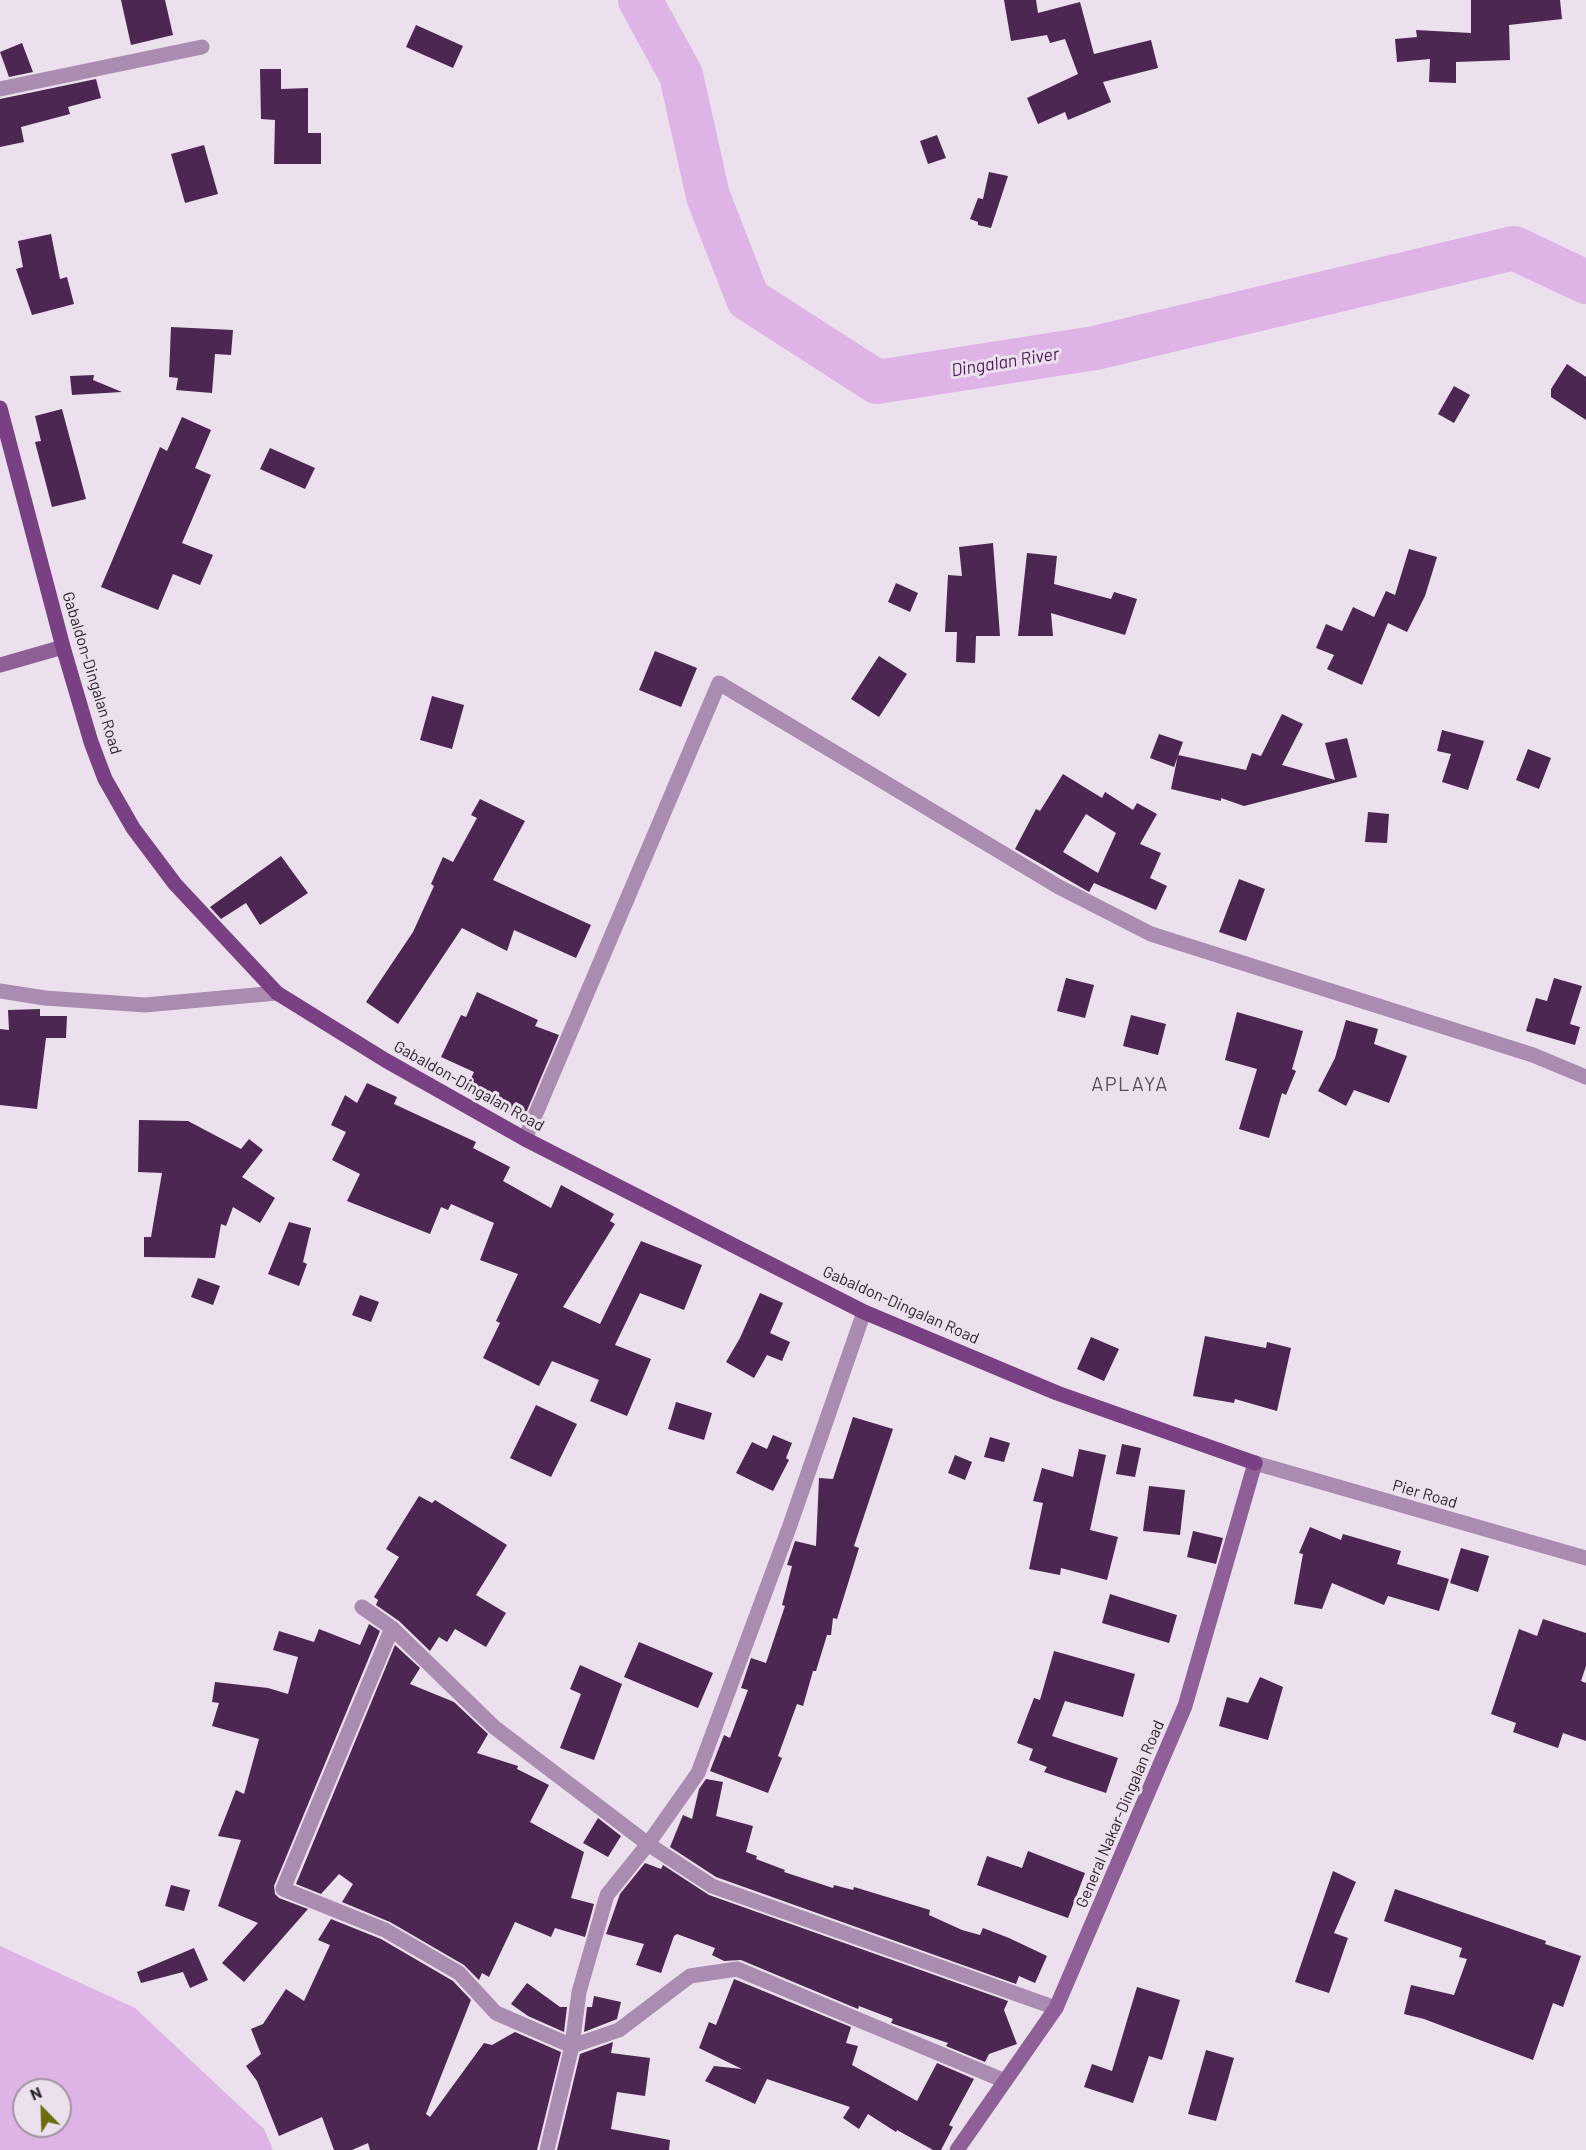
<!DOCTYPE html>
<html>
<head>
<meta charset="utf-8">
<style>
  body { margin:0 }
  #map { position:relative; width:1586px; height:2150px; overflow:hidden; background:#ecdfee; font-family:Barlow,sans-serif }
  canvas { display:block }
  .north { position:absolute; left:12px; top:2078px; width:60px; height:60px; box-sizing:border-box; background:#ecdfee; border:2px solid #9f95a0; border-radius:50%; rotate:337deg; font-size:16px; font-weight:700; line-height:24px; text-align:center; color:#2b262b }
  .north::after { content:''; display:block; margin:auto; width:21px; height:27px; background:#6b6d0f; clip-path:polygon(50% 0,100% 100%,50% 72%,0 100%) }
</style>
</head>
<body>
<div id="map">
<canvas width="1586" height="2150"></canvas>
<div class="north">N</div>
</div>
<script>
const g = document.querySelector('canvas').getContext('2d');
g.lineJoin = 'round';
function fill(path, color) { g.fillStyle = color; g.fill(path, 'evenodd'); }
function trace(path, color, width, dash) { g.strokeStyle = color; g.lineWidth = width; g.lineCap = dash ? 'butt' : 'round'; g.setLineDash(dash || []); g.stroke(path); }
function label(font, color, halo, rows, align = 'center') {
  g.font = font + ' Barlow,sans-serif'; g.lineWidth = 6; g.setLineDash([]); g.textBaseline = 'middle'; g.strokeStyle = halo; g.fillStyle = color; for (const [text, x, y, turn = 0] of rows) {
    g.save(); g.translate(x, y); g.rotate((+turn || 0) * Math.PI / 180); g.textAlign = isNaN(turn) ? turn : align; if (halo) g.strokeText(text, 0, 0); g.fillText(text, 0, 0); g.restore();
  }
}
const water = new Path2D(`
  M 0,1946 L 135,2008 L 264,2129 L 273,2150 L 0,2150 ZM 24,2090 L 60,2090 L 60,2126 L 24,2126 Z`);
const river = new Path2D(`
  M 640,0 L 681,75 L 708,196 L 748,299 L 877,382 L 1095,348 L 1514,248 L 1586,282`);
const building = new Path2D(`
  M 121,0 L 165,0 L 173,35 L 131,45 Z
  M 1004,0 L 1036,0 L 1038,13 L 1080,2 L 1094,54 L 1151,40 L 1158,68 L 1103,82 L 1111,102 L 1068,120 L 1065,112 L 1038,124 L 1027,98 L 1078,74 L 1065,39 L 1050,43 L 1047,35 L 1011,41 Z
  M 1471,0 L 1560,0 L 1562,19 L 1509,25 L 1510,60 L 1456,62 L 1456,83 L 1429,82 L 1430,59 L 1397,62 L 1395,39 L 1417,37 L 1416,30 L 1471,33 Z
  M 416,25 L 463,46 L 453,68 L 406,47 Z
  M 22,43 L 33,72 L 9,77 L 0,52 Z
  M 260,69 L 281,69 L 281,89 L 308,88 L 308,133 L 321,133 L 321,164 L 274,164 L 275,120 L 261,119 Z
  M 96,79 L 101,98 L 68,107 L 70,114 L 21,127 L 24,142 L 0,147 L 0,99 Z
  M 937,135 L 946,158 L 928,164 L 920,141 Z
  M 204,145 L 218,194 L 185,203 L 171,154 Z
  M 989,172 L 1008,176 L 991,228 L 978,225 L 978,222 L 970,219 L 978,198 L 983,199 Z
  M 51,234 L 60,279 L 67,277 L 74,304 L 32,315 L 16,269 L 23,267 L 18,241 Z
  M 171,327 L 233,330 L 231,355 L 215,354 L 212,393 L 176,390 L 178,378 L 169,377 Z
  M 1567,364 L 1586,377 L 1586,420 L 1551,397 L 1551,389 Z
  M 94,375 L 93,380 L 122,392 L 72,395 L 70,376 Z
  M 1454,386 L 1470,395 L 1454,423 L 1438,414 Z
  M 62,409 L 86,499 L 52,507 L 35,442 L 41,441 L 35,416 Z
  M 182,417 L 211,430 L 195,468 L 211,475 L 182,543 L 213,555 L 200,585 L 173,574 L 158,610 L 101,587 L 160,447 L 167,451 Z
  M 270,448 L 315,468 L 305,489 L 260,469 Z
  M 993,543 L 1000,636 L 976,636 L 975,663 L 956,662 L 957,632 L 945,632 L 948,575 L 962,576 L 959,547 Z
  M 1409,549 L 1437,557 L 1425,596 L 1407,632 L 1388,623 L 1362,685 L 1327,669 L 1334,655 L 1316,648 L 1326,624 L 1342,631 L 1353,607 L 1374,617 L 1386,591 L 1395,595 Z
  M 1027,553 L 1057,556 L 1054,584 L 1111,599 L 1114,592 L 1137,599 L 1125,635 L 1051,613 L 1053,636 L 1018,636 Z
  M 896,583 L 918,593 L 910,612 L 888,602 Z
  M 655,651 L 697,668 L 681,707 L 639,690 Z
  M 879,656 L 907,674 L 879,717 L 851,699 Z
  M 432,696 L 464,705 L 452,749 L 420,740 Z
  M 1282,714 L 1303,724 L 1282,765 L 1335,780 L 1325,743 L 1347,738 L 1357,777 L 1244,806 L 1221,798 L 1221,801 L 1171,789 L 1178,755 L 1246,770 L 1252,753 L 1261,756 Z
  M 1442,730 L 1484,741 L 1468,790 L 1442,782 L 1451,754 L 1437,751 Z
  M 1159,734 L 1183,742 L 1174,767 L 1150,758 Z
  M 1528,749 L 1551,758 L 1539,789 L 1516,780 Z
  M 1063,774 L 1102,798 L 1105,792 L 1133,810 L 1137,803 L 1157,814 L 1140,844 L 1161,853 L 1150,878 L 1167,886 L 1156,910 L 1094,883 L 1089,892 L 1015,849 L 1036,809 L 1040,811 ZM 1086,814 L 1116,833 L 1098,873 L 1063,852 Z
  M 480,799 L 525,821 L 493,880 L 591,925 L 576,958 L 514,930 L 507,951 L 462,928 L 398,1024 L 366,1002 L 413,932 L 434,886 L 431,884 L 443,857 L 453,862 L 477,818 L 471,815 Z
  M 1368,812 L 1389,814 L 1387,843 L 1365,842 Z
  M 281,856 L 308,893 L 260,925 L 246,903 L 221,919 L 210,907 Z
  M 1239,879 L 1265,889 L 1246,941 L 1219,932 Z
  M 1066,978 L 1094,985 L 1085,1018 L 1057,1011 Z
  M 1554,978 L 1582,986 L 1570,1024 L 1580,1027 L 1575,1045 L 1526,1031 L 1536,998 L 1547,1001 Z
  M 477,992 L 538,1020 L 535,1026 L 559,1035 L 523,1120 L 502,1111 L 505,1104 L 467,1087 L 474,1072 L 441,1057 L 461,1015 L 466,1017 Z
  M 40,1009 L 40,1016 L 67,1016 L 66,1038 L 46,1038 L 37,1109 L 0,1105 L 0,1029 L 9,1030 L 8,1010 Z
  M 1237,1012 L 1303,1031 L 1292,1069 L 1296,1071 L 1286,1095 L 1282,1093 L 1269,1138 L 1239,1129 L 1257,1069 L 1225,1060 Z
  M 1131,1015 L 1166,1024 L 1158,1055 L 1123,1046 Z
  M 1346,1020 L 1378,1029 L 1374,1044 L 1407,1056 L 1389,1103 L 1354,1090 L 1346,1106 L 1318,1091 L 1335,1058 Z
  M 367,1083 L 397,1097 L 394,1104 L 476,1142 L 473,1148 L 510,1167 L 503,1181 L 551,1208 L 561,1185 L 614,1214 L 610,1221 L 615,1224 L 563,1307 L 600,1324 L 641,1241 L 702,1265 L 684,1310 L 640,1293 L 615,1345 L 651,1359 L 627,1416 L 590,1401 L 599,1380 L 552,1361 L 539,1386 L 483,1358 L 500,1323 L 496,1321 L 518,1274 L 480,1260 L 494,1223 L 451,1204 L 448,1210 L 441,1207 L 430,1234 L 347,1201 L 360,1174 L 332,1160 L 346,1132 L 331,1125 L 345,1095 L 357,1103 Z
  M 139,1120 L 188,1121 L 241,1149 L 249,1139 L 263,1150 L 242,1177 L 275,1198 L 260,1223 L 233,1207 L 226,1226 L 221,1224 L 215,1258 L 144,1257 L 144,1237 L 151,1237 L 162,1173 L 138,1172 Z
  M 289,1222 L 311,1228 L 303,1262 L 307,1264 L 299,1286 L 268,1274 Z
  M 198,1278 L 220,1286 L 213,1305 L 191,1297 Z
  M 760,1293 L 783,1303 L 770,1333 L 790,1342 L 782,1361 L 767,1355 L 754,1378 L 726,1362 L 740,1338 Z
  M 360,1295 L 379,1302 L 371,1322 L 352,1315 Z
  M 1205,1336 L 1266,1348 L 1267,1342 L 1291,1348 L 1277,1411 L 1235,1399 L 1234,1403 L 1193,1396 Z
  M 1091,1337 L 1119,1349 L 1104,1381 L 1077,1369 Z
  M 676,1402 L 712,1413 L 704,1440 L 668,1429 Z
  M 536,1405 L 577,1424 L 551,1477 L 510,1458 Z
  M 853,1417 L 893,1429 L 854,1546 L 859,1548 L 837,1619 L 833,1618 L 831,1635 L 827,1635 L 816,1671 L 813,1671 L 803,1706 L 797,1704 L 778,1756 L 782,1758 L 768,1793 L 710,1771 L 724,1735 L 730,1738 L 748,1690 L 741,1688 L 751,1658 L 766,1663 L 785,1606 L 782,1605 L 792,1566 L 787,1565 L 795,1541 L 816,1546 L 819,1478 L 833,1479 Z
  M 773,1435 L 792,1443 L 786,1458 L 789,1460 L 773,1491 L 736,1473 L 752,1442 L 767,1449 Z
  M 990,1437 L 1010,1443 L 1004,1462 L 984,1457 Z
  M 1122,1444 L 1141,1448 L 1135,1477 L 1116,1474 Z
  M 1079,1449 L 1106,1455 L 1090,1530 L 1118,1537 L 1107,1580 L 1061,1568 L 1060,1575 L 1029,1569 L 1043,1503 L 1033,1501 L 1042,1468 L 1073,1477 Z
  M 955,1455 L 972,1462 L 965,1480 L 948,1473 Z
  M 1149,1486 L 1185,1490 L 1180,1535 L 1143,1531 Z
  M 419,1496 L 432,1503 L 435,1500 L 507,1545 L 476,1595 L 506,1613 L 486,1647 L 455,1629 L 447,1642 L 439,1637 L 430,1651 L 399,1621 L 376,1605 L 378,1600 L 374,1597 L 399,1557 L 386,1549 Z
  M 1310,1527 L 1341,1540 L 1343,1534 L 1401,1551 L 1397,1564 L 1449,1579 L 1439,1611 L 1388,1596 L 1384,1605 L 1332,1583 L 1322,1609 L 1294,1604 L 1303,1554 L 1299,1553 Z
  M 1193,1531 L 1223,1538 L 1216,1564 L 1187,1557 Z
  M 1461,1548 L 1489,1556 L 1478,1592 L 1450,1583 Z
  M 1110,1594 L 1177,1615 L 1169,1643 L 1102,1623 Z
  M 1543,1619 L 1586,1633 L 1586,1666 L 1581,1681 L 1586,1683 L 1586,1741 L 1563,1733 L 1558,1748 L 1513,1732 L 1516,1723 L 1491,1714 L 1519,1629 L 1537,1636 Z
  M 369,1624 L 380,1631 L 274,1886 L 275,1894 L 279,1898 L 308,1909 L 244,1982 L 222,1963 L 258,1923 L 218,1906 L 241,1840 L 218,1836 L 236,1790 L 244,1794 L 259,1739 L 212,1726 L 219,1703 L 212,1702 L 215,1682 L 268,1688 L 288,1694 L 298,1657 L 273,1650 L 279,1631 L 314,1642 L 319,1629 L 360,1645 Z
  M 639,1642 L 713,1673 L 698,1708 L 624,1677 Z
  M 395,1645 L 420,1668 L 410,1684 L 454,1702 L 488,1734 L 477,1753 L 518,1766 L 517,1769 L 549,1785 L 530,1822 L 584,1852 L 571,1898 L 594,1904 L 585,1937 L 555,1928 L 551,1937 L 515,1922 L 489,1977 L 482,1973 L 479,1980 L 464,1965 L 390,1922 L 342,1902 L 353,1884 L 339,1874 L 321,1894 L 296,1884 Z
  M 1054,1651 L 1135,1674 L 1123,1717 L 1065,1701 L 1052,1736 L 1118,1758 L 1106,1793 L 1044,1772 L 1047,1767 L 1029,1760 L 1033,1749 L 1017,1743 L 1034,1698 L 1040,1700 Z
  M 580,1665 L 622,1684 L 594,1760 L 560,1748 L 581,1694 L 570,1689 Z
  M 1260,1677 L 1283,1687 L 1268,1740 L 1219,1726 L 1227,1697 L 1248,1703 Z
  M 706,1779 L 723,1782 L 716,1816 L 753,1826 L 746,1852 L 757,1856 L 756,1859 L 785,1870 L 784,1872 L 833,1888 L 834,1885 L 853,1890 L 854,1887 L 930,1910 L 929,1915 L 962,1930 L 980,1935 L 983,1928 L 1009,1938 L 1047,1956 L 1035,1983 L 1019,1976 L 1016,1984 L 716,1877 L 670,1847 L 683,1815 L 692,1819 L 699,1789 Z
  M 598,1818 L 621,1836 L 608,1857 L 583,1843 Z
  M 1028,1851 L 1085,1873 L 1068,1918 L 977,1885 L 987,1856 L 1022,1868 Z
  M 645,1863 L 661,1869 L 663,1865 L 709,1895 L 1008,2001 L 1004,2010 L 1017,2044 L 989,2054 L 985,2062 L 946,2046 L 948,2043 L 891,2023 L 893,2019 L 859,2006 L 858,2009 L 741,1960 L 724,1961 L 712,1955 L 715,1948 L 677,1934 L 674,1936 L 661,1973 L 636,1965 L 644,1944 L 606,1934 L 620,1894 Z
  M 1333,1871 L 1356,1882 L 1334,1933 L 1348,1938 L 1329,1993 L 1295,1982 Z
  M 171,1885 L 190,1890 L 184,1911 L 165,1906 Z
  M 1395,1889 L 1546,1941 L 1545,1944 L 1581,1956 L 1563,2007 L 1553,2003 L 1533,2060 L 1424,2019 L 1404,2014 L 1411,1985 L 1454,1995 L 1467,1959 L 1459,1957 L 1462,1948 L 1384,1921 Z
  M 331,1919 L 381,1939 L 453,1981 L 471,2000 L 426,2114 L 430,2117 L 484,2043 L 492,2045 L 515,2032 L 561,2052 L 537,2150 L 370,2150 L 368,2143 L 352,2150 L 334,2150 L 322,2117 L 279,2136 L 257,2081 L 246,2066 L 261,2054 L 251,2029 L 263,2024 L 286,1989 L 304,2001 L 330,1945 L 318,1940 Z
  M 194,1948 L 208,1980 L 190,1988 L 183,1972 L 141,1983 L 137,1972 Z
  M 734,1979 L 851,2027 L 846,2043 L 858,2046 L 852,2065 L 917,2101 L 937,2063 L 974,2079 L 949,2125 L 953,2127 L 941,2150 L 933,2150 L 897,2130 L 896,2132 L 868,2114 L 859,2129 L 843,2118 L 850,2107 L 767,2079 L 755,2104 L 705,2081 L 714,2066 L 742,2069 L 699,2048 L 709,2022 L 716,2025 Z
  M 527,1983 L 560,2007 L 567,2007 L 564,2032 L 528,2016 L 511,2004 Z
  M 1137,1987 L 1180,2000 L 1162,2060 L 1149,2056 L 1133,2103 L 1084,2087 L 1092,2064 L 1112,2071 Z
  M 594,1996 L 621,2002 L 617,2019 L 584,2032 L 587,2007 L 592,2007 Z
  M 613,2042 L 611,2053 L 650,2058 L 645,2096 L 617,2092 L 611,2129 L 670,2140 L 669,2150 L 557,2150 L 580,2054 Z
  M 1206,2050 L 1234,2058 L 1216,2121 L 1188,2114 Z`);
const street = new Path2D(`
  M 0,89 L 202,47
  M 0,991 L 45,998 L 145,1005 L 277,993
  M 525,1139 L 719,683 L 1059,887 L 1151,934 L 1533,1055 L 1586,1077
  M 1255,1463 L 1586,1558
  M 362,1607 L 392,1628 L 494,1727 L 648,1844 L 712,1886 L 1056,2008
  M 392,1628 L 283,1889 L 385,1930 L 459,1973 L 496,2013 L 572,2046 L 579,1992 L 607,1895 L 648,1844 L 698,1773 L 789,1528 L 864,1312
  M 547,2150 L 572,2046 L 619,2030 L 690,1976 L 737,1969 L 1005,2081`);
const secondary = new Path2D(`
  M 0,665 L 63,647
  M 957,2150 L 1056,2008 L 1185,1706 L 1255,1463`);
const primary = new Path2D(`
  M 0,408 L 63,647 L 91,742 L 105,779 L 133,828 L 175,884 L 277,993 L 385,1060 L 525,1139 L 864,1312 L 1057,1393 L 1255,1463`);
const streetNames = [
  ["Gabaldon-Dingalan Road",92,673,73],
  ["Gabaldon-Dingalan Road",469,1086,29],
  ["Gabaldon-Dingalan Road",901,1305,24],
  ["Pier Road",1425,1494,16],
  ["General Nakar-Dingalan Road",1120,1814,-67]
];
const waterNames = [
  ["Dingalan River",1005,362,-9]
];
const quarterNames = [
  ["APLAYA",1130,1084]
];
fill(water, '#deb3e6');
trace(river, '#deb3e6', 44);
fill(building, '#4b2751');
trace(street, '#ab8cb1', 15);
trace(secondary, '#8e6097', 15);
trace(primary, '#794083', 15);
label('16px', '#2b262b', '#ecdfee', streetNames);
label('italic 18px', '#4f1c58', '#ecdfee', waterNames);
g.letterSpacing = '1.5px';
label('20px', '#574d59', '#ecdfee', quarterNames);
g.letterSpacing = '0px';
</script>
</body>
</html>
